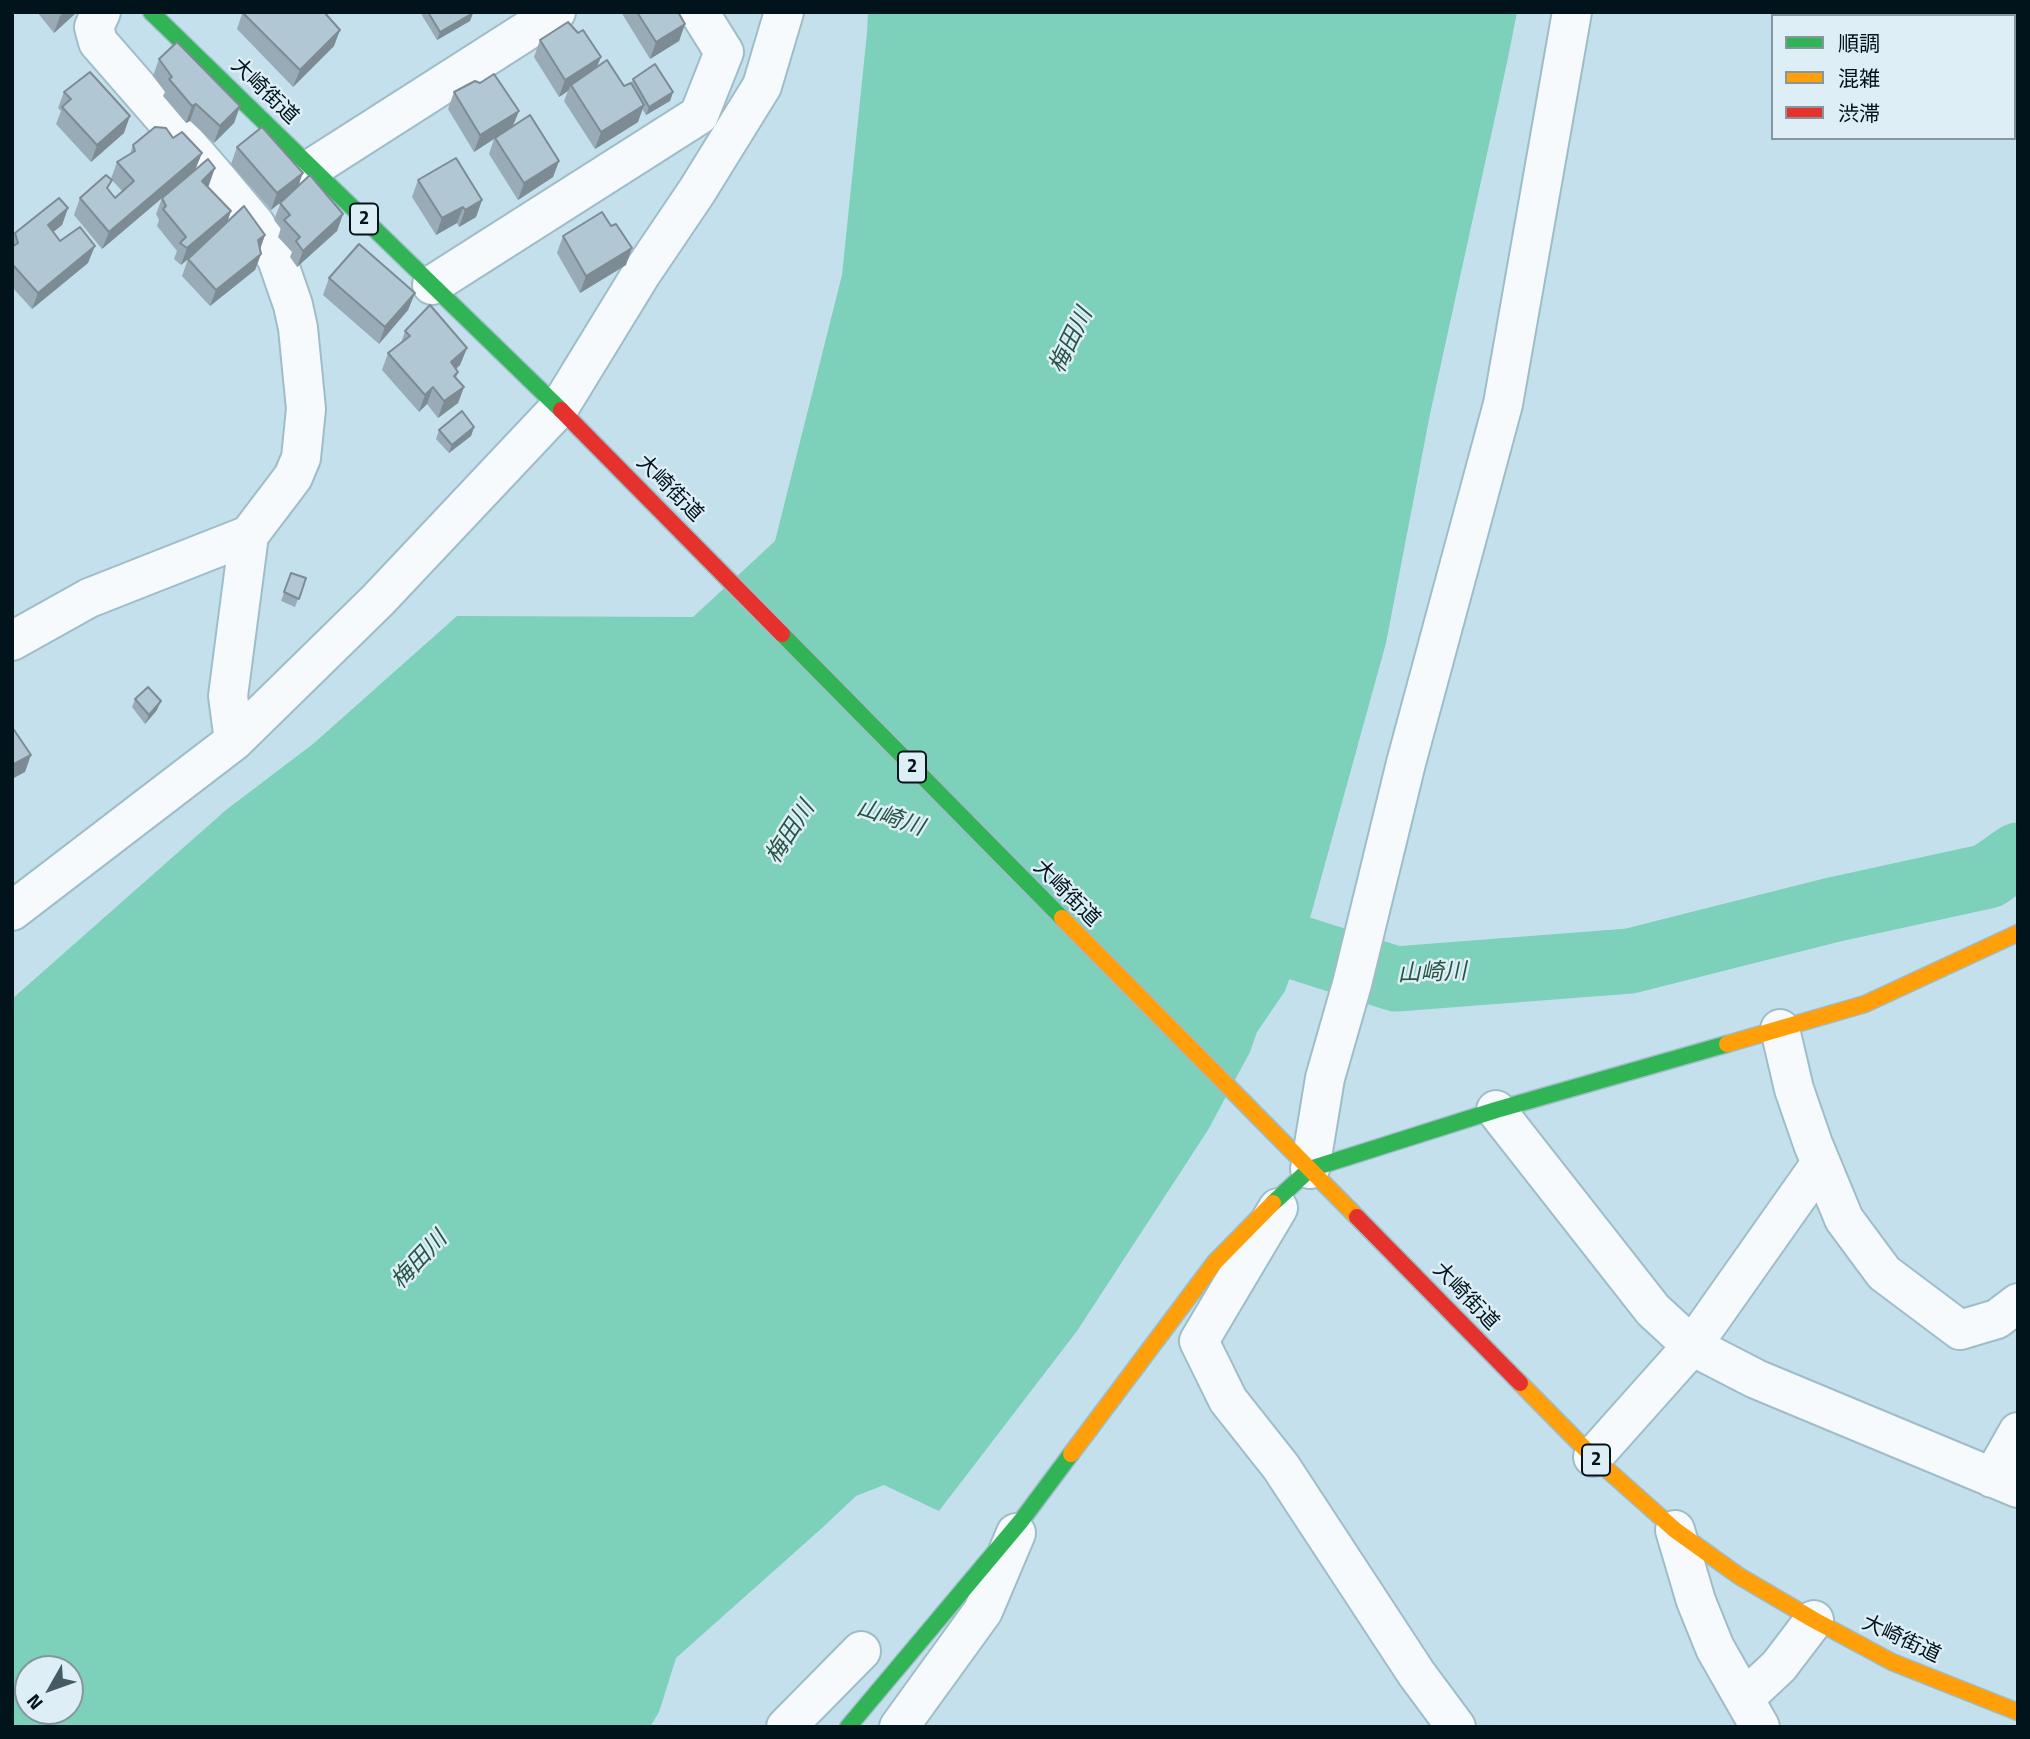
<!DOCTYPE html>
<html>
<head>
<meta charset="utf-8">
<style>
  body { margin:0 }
  #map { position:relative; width:2030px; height:1739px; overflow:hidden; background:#c4e0ec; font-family:"Titillium Web","Noto Sans JP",sans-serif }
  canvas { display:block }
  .frame { position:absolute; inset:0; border:14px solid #01131b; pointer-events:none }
  .legend { position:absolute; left:1771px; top:14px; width:245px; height:126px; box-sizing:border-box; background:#ddeef6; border:2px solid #85969e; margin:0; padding:9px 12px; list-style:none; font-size:21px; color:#01131b }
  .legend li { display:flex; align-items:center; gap:14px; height:35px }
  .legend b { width:35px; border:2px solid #85969e }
  .north { position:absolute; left:14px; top:1655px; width:70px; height:70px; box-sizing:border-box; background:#ddeef6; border:2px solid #85969e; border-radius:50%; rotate:230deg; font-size:19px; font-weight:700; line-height:28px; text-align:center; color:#01131b }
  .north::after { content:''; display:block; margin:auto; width:24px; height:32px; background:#455b64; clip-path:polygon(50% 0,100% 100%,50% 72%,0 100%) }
</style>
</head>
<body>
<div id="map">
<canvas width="2030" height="1739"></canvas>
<div class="frame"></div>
<ul class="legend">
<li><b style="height:9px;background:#30b455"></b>順調</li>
<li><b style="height:9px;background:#ff9f0a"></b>混雑</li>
<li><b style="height:9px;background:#e5322d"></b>渋滞</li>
</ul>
<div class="north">N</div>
</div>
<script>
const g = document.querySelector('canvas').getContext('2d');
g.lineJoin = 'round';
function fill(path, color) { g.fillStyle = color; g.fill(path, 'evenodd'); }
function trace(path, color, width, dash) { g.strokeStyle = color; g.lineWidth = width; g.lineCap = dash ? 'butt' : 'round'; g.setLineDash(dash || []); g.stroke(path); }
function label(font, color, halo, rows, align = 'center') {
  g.font = font + ' "Titillium Web","Noto Sans JP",sans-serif'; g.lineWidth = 5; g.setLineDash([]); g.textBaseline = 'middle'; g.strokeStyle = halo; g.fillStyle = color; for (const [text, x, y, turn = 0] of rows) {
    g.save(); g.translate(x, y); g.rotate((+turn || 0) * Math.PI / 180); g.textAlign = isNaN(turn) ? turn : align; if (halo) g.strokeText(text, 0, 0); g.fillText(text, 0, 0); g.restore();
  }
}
const water = new Path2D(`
  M 868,12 L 1517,12 L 1508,58 L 1430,414 L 1386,643 L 1307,929 L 1285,991 L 1257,1032 L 1250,1052 L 1208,1130 L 1077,1331 L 939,1511 L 884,1485 L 856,1496 L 822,1528 L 676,1658 L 659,1712 L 650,1727 L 12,1727 L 12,999 L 226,810 L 313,744 L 457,616 L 693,617 L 775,541 L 842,275 L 867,33 ZM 28,1669 L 70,1669 L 70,1711 L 28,1711 Z`);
const river = new Path2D(`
  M 1217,922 L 1396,979 L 1630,961 L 1832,910 L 1988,876 L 2018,855`);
const street = new Path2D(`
  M 101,12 L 94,27 L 98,42 L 213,174 L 255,224 L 277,259 L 293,305 L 298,328 L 306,409 L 301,458 L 293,477 L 249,535 L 228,696 L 234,741
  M 312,168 L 556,12
  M 432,285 L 699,115 L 724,52 L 699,12
  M 12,641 L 89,598 L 249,535
  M 12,911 L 234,741 L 378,600 L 559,408 L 641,274 L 697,191 L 762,86 L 784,12
  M 1780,1029 L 1794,1089 L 1813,1144 L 1844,1219 L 1884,1273 L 1960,1330 L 1997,1319 L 2018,1303
  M 1496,1110 L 1653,1310 L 1692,1346 L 1756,1379 L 2018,1488
  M 1310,1169 L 1325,1078 L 1352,984 L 1406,763 L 1503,404 L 1572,12
  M 1278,1208 L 1199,1341 L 1228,1400 L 1281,1467 L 1416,1673 L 1456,1727
  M 1593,1457 L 1692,1346 L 1821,1163
  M 1992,1478 L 2018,1432
  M 1675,1530 L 1696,1601 L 1715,1648 L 1760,1727
  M 1745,1698 L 1779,1666 L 1814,1620
  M 786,1727 L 861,1651
  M 899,1727 L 983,1611 L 1016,1533`);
const fast = new Path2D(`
  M 151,12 L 561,410
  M 782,634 L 1062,918
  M 1273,1203 L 1310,1169 L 1496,1110 L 1727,1044
  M 848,1727 L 1021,1521 L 1071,1454`);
const slow = new Path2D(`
  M 1062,918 L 1357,1217
  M 1727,1044 L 1865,1004 L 2018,933
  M 1520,1383 L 1593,1457 L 1675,1530 L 1739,1576 L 1814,1620 L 1892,1662 L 2018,1712
  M 1071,1454 L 1215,1262 L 1273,1203`);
const jam = new Path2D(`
  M 561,410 L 782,634
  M 1357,1217 L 1520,1383`);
const wall = new Path2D(`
  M 37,12 L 77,12 L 54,33 Z
  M 241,12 L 324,12 L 334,46 L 293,87 L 237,29 L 242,14 Z
  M 420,12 L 473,12 L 473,13 L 470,21 L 437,40 Z
  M 621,12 L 678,12 L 685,24 L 679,41 L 650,59 Z
  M 540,40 L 597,67 L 624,86 L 631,84 L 633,79 L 673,92 L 670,101 L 646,115 L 642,109 L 638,122 L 595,149 L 564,101 L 568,91 L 559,97 L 534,57 Z
  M 159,59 L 240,106 L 234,123 L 214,143 L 190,121 L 186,123 L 163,96 L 165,92 L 153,76 Z
  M 64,92 L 124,133 L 91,162 L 56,124 L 61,111 L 58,108 Z
  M 454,92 L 519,111 L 513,126 L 559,161 L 553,177 L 518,200 L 489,154 L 494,139 L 474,152 L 448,109 Z
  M 173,138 L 202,153 L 195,170 L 209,185 L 208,187 L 231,211 L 227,223 L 265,235 L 260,249 L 261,254 L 255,270 L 210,306 L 182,276 L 188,259 L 181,265 L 174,259 L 177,251 L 157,226 L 159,220 L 156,214 L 162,198 L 102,249 L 74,215 L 80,198 L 115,198 L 122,191 L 111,179 L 117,162 L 130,154 L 133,145 Z
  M 237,147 L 343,214 L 337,231 L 297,267 L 290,257 L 292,252 L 278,237 L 281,228 L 274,220 L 281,202 L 271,210 L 231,164 Z
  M 418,180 L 482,200 L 476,217 L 459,227 L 457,223 L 436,235 L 412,197 Z
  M 68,208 L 62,225 L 53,232 L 60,241 L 88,263 L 32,309 L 12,287 L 12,241 L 15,233 Z
  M 563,236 L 626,265 L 580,293 L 557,253 Z
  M 329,278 L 415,293 L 408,310 L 379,344 L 323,295 Z
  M 405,331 L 467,348 L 460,365 L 456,369 L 458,372 L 456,378 L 464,387 L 458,403 L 438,418 L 427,404 L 419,412 L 382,370 L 388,353 L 401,343 Z
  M 474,427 L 471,436 L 449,453 L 436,439 L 439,430 Z
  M 291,573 L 306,578 L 295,607 L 281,601 Z
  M 135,699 L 157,710 L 145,724 L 132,707 Z`);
const shadedWall = new Path2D(`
  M 64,12 L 77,12 L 54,33 L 60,16 Z
  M 473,13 L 470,21 L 437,40 L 440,32 Z
  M 685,24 L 679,41 L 650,59 L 656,42 Z
  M 340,30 L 334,46 L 293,87 L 300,70 Z
  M 601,57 L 594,74 L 571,85 L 568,91 L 559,97 L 565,80 Z
  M 673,92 L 670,101 L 646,115 L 649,107 Z
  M 196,104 L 190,121 L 186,123 L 192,106 Z
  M 644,105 L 638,122 L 595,149 L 601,132 Z
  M 240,106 L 234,123 L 214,143 L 220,126 Z
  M 519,111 L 512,127 L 474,152 L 480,135 Z
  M 130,116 L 124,133 L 91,162 L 97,145 Z
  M 202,153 L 195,170 L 102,249 L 109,232 Z
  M 559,161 L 553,177 L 518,200 L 524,183 Z
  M 215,168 L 209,185 L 196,198 L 202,181 Z
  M 303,173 L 297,189 L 271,210 L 277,193 Z
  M 482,200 L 476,217 L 459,227 L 465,210 Z
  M 463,207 L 457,223 L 436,235 L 442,218 Z
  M 68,208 L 62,225 L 42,241 L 48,225 Z
  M 231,211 L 225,228 L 181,265 L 187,248 Z
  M 343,214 L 337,231 L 297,267 L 303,251 Z
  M 265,235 L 259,252 L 258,240 Z
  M 95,246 L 88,263 L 32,309 L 38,293 Z
  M 632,248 L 626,265 L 580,293 L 586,276 Z
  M 261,254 L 255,270 L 210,306 L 216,290 Z
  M 415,293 L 408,310 L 379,344 L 385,327 Z
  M 467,348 L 460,365 L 445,379 L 451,362 Z
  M 433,387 L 427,404 L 419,412 L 425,395 Z
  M 464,387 L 458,403 L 438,418 L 444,401 Z
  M 474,427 L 471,436 L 449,453 L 452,445 Z
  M 161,701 L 157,710 L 145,724 L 149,715 Z
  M 31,755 L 25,772 L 12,779 L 12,765 Z`);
const building = new Path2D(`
  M 324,12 L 340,30 L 300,70 L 243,13 Z
  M 428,12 L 473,12 L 473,13 L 440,32 Z
  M 637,12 L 678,12 L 685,24 L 656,42 Z
  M 568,22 L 578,33 L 583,30 L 601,57 L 565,80 L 540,40 Z
  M 177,42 L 240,106 L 220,126 L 196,104 L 192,106 L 169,79 L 172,77 L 159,59 Z
  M 607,60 L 624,86 L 631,83 L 644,105 L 601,132 L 571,85 Z
  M 655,64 L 673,92 L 649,107 L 633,79 Z
  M 90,72 L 130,116 L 97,145 L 62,107 L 71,99 L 64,92 Z
  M 494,74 L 519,111 L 480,135 L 454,92 L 475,81 L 480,83 Z
  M 530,115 L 559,161 L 524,183 L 495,138 Z
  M 155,127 L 166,128 L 173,138 L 182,132 L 202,153 L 109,232 L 80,198 L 106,175 L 112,180 L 107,188 L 115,198 L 134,181 L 117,162 L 135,151 L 133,145 Z
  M 262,127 L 303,173 L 277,193 L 237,147 Z
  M 456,158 L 482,200 L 465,210 L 463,207 L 442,218 L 418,180 Z
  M 208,159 L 215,168 L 202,181 L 231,211 L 187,248 L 180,243 L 186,237 L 163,209 L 166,206 L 162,198 Z
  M 310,175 L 343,214 L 303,251 L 296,241 L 300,237 L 284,220 L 290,215 L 280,203 Z
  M 59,198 L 68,208 L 48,225 L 60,241 L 80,227 L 95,246 L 38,293 L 12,264 L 12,247 L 18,243 L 15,233 Z
  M 244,206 L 265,235 L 258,240 L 261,254 L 216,290 L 188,259 Z
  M 602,212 L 611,226 L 616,224 L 632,248 L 586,276 L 563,236 Z
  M 359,244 L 415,293 L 385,327 L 329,278 Z
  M 430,305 L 467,348 L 451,362 L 458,372 L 454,376 L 464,387 L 444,401 L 433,387 L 425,395 L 388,353 L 410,336 L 405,331 Z
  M 462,411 L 474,427 L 452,445 L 439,430 Z
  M 291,573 L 306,578 L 299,599 L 284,592 Z
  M 148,687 L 161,701 L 149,715 L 135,699 Z
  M 12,727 L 31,755 L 12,765 Z`);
const shields = [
  [364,219,28],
  [912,767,28],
  [1596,1460,28]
];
const shieldNames = [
  ["2",364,219],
  ["2",912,767],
  ["2",1596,1460]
];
const streetNames = [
  ["大崎街道",264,92,44],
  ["大崎街道",669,489,45],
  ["大崎街道",1066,894,45],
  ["大崎街道",1465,1297,46],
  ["大崎街道",1901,1640,25]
];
const waterNames = [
  ["梅田川",1072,341,-64],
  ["山崎川",890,819,18],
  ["梅田川",791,833,-57],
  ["山崎川",1432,974,-2],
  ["梅田川",420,1261,-47]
];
fill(water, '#7dd0b9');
trace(river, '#7dd0b9', 65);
trace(street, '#9ebdc9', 42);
trace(fast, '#9ebdc9', 19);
trace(slow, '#9ebdc9', 19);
trace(jam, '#9ebdc9', 19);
trace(street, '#f6fafc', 38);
trace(fast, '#30b455', 16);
trace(slow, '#ff9f0a', 16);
trace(jam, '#e5322d', 16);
fill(wall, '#98abb6');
fill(shadedWall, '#7c8b94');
fill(building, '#b1c7d4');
trace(building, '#7c8b94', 2);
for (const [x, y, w] of shields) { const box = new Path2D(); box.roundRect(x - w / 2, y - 15.5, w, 31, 5); g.fillStyle = '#ddeef6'; g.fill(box); trace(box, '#01131b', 2); }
label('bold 19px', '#01131b', null, shieldNames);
label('21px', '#01131b', '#ddeef6', streetNames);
label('italic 23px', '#285544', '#ddeef6', waterNames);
</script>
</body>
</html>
